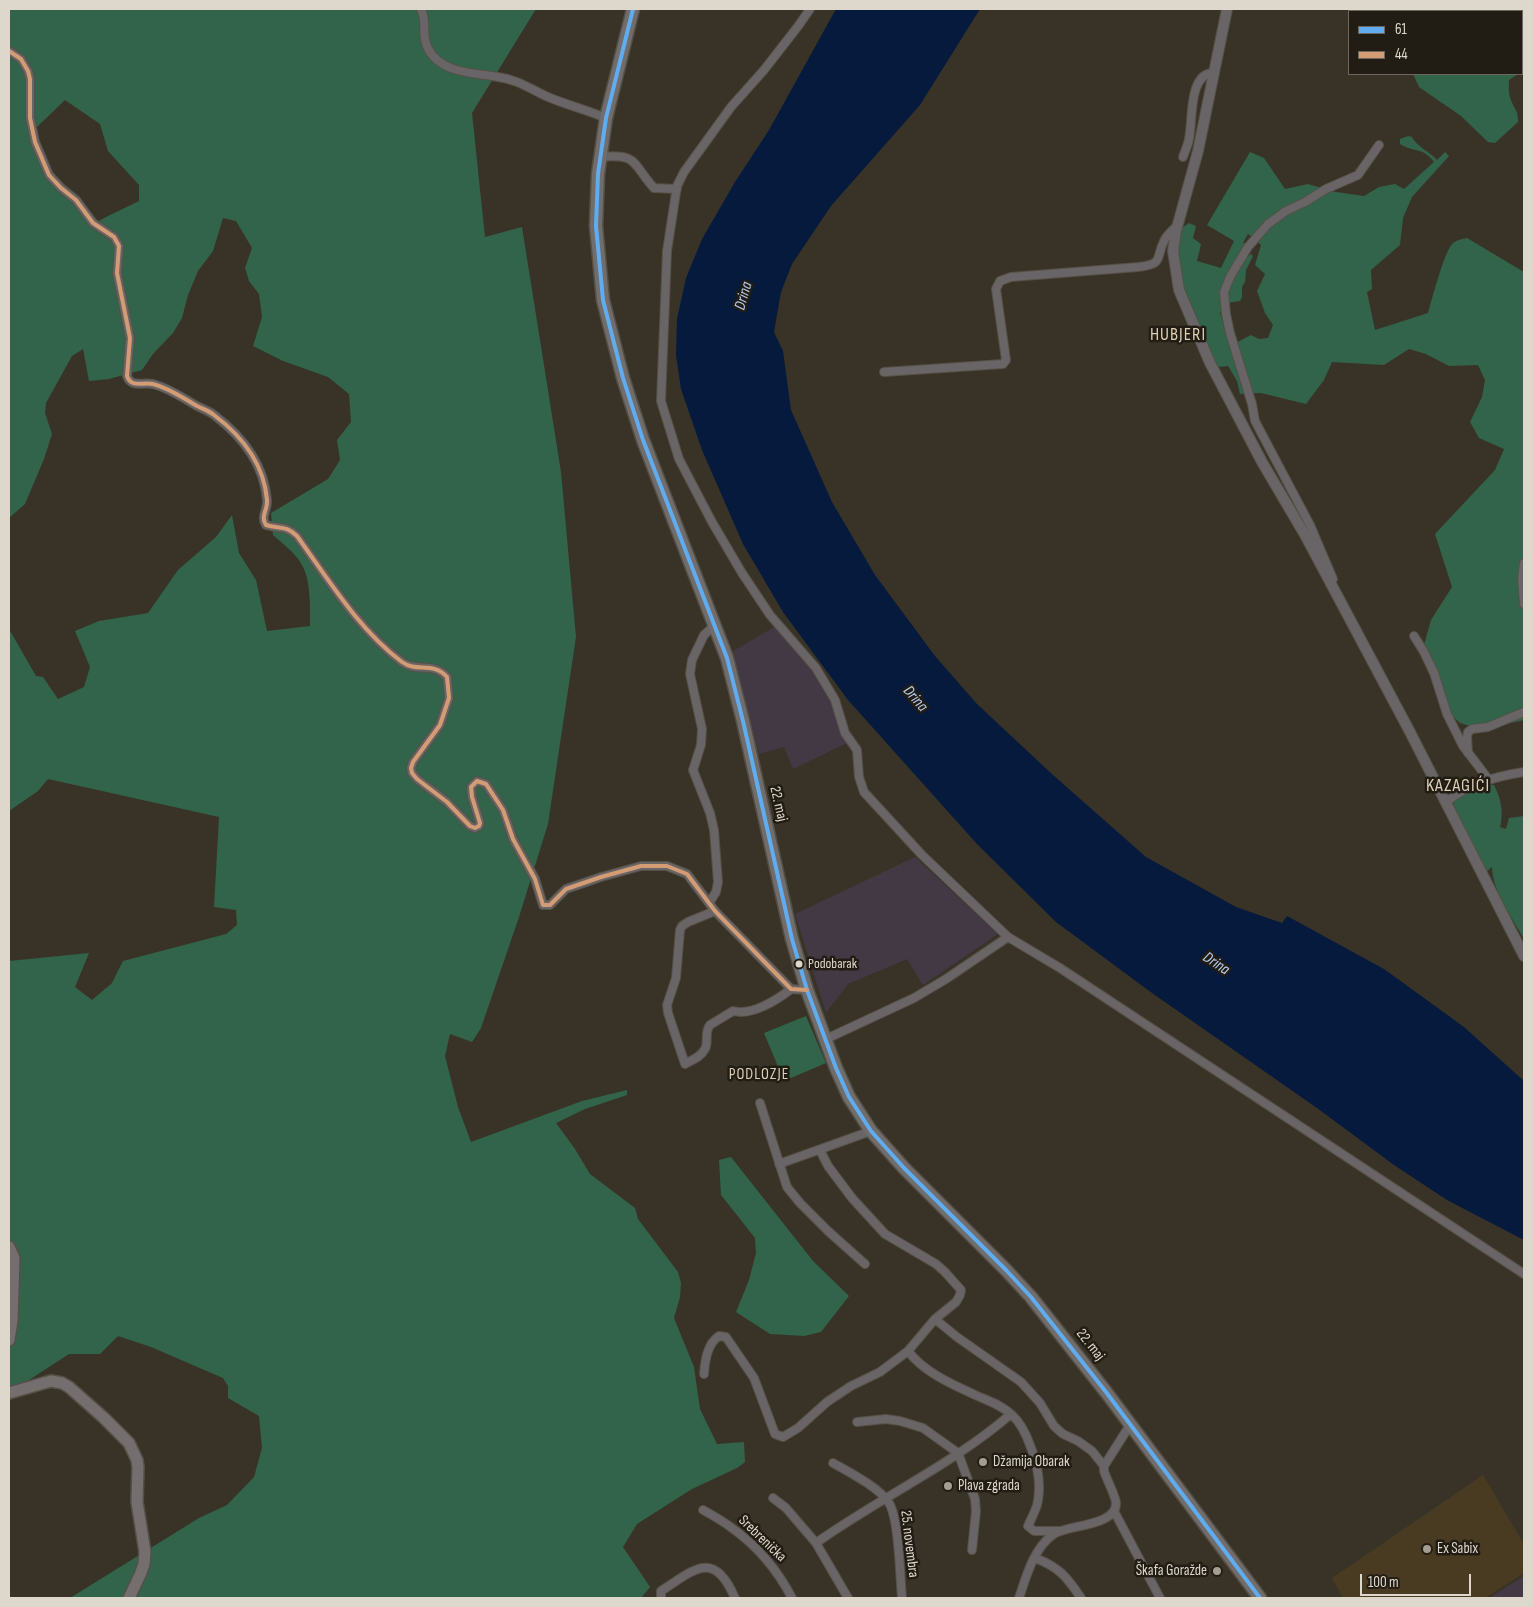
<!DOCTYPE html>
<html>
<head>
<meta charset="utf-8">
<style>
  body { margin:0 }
  #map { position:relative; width:1533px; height:1607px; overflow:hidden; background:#393327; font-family:"Sofia Sans Condensed",sans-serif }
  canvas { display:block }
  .frame { position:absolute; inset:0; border:10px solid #ded7cb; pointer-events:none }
  .legend { position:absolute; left:1348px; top:10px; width:175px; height:65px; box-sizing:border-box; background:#221d14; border:1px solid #6d675d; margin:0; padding:6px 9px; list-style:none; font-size:15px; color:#ded7cb }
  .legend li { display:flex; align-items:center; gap:10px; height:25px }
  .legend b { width:25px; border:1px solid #6d675d }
  .scale { position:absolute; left:1360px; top:1574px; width:111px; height:22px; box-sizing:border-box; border:2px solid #ded7cb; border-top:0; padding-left:6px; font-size:15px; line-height:18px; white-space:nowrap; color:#ded7cb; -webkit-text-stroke:4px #221d14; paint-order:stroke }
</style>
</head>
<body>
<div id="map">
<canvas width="1533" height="1607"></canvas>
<div class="frame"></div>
<ul class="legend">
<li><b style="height:6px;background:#60acee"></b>61</li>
<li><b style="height:6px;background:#d39c74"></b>44</li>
</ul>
<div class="scale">100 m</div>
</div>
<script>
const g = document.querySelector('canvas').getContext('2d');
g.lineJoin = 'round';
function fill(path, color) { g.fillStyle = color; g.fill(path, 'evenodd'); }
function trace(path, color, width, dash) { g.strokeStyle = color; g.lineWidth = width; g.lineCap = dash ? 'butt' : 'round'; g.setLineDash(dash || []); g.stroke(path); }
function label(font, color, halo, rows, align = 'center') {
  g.font = font + ' "Sofia Sans Condensed",sans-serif'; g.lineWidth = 5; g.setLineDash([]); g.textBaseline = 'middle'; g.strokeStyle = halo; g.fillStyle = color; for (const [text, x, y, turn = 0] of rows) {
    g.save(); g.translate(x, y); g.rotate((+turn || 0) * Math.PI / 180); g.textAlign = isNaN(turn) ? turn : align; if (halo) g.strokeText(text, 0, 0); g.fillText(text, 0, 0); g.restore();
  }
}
const commercial = new Path2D(`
  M 776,626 L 811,666 L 830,696 L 847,743 L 793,769 L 784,747 L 759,754 L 733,651 Z
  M 915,857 L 998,934 L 923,985 L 907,959 L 848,984 L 826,1013 L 795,914 Z
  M 1524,1576 L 1524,1598 L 1489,1598 Z`);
const built = new Path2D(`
  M 1483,1475 L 1524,1544 L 1524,1573 L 1485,1598 L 1343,1598 L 1332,1578 Z`);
const green = new Path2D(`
  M 9,9 L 536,9 L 472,113 L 485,237 L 522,227 L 561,472 L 576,637 L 548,824 L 519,917 L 481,1028 L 472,1042 L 450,1034 L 445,1056 L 458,1107 L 471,1142 L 582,1101 L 627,1090 L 627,1095 L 585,1109 L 556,1123 L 575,1149 L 590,1174 L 635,1208 L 638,1219 L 678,1272 L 681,1283 L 680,1297 L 674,1318 L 694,1367 L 700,1409 L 717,1444 L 744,1442 L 745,1462 L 737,1468 L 692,1489 L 637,1524 L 623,1547 L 650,1587 L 641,1598 L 70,1598 L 199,1518 L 227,1505 L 254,1477 L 262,1448 L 259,1416 L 228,1398 L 228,1386 L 223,1378 L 151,1347 L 118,1336 L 100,1354 L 69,1354 L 9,1393 L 9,961 L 89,953 L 75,987 L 92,1000 L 112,983 L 123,961 L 226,934 L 237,925 L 236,910 L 214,907 L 219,817 L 48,779 L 38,791 L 9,811 L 9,629 L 36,676 L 43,677 L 58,699 L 84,687 L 90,667 L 75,631 L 99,621 L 148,613 L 178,570 L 216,537 L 232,515 L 239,553 L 256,580 L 267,631 L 310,626 C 310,610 311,582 303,567 C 297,554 283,544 273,535 L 271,513 L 328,479 L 340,460 L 337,440 L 351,422 L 349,394 L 328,377 L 283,361 L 253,346 L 262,317 L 259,294 L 249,281 L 245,268 L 252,248 L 236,221 L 223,218 L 213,251 L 198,271 L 188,295 L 182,318 L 173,333 L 153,354 L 142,370 L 109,379 L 89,381 L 83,349 L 72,356 L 46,403 L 45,413 L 52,434 L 44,459 L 25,504 L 9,518 ZM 65,100 L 100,124 L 108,151 L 139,185 L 139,201 L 104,218 L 91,226 L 74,205 L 47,179 L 31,138 L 37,127 Z
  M 1383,9 L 1524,9 L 1524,70 L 1522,72 L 1522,11 L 1384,11 Z
  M 1413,74 L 1518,74 L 1509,80 C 1509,87 1508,93 1511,100 C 1515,111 1518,109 1518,122 L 1495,143 L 1488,142 L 1461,116 L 1419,87 Z
  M 1408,136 L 1412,137 C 1416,146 1430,152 1437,160 L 1445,152 L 1449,156 L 1412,197 L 1403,218 L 1400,245 L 1371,270 L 1372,289 L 1367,292 L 1375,330 L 1428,313 C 1432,299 1444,253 1452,244 C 1456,240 1462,239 1467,238 L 1524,272 L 1524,720 L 1498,726 L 1470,726 L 1460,723 L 1448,712 L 1424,645 L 1431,620 L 1452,587 L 1435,534 L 1495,470 L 1504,449 L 1479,438 L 1470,422 L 1482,397 L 1485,380 L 1478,365 L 1449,366 L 1426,354 L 1409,349 L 1384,365 L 1332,362 L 1324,380 L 1306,404 L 1261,393 L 1240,394 L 1237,381 L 1228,366 L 1218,367 C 1210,354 1204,340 1197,325 C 1182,291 1172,266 1182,228 L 1189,223 L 1196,226 L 1193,238 L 1201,244 L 1197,261 L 1221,268 L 1234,241 L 1207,225 L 1250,152 L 1264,158 L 1285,189 L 1308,184 L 1336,192 L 1364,196 L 1379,187 L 1395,184 L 1404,189 L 1434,162 C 1422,146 1414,153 1400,144 L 1400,139 ZM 1248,234 L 1261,245 L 1255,265 L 1265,274 L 1257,291 L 1265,313 L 1273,325 L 1268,338 L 1259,339 L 1251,335 L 1232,345 L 1225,330 L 1220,312 L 1228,309 L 1227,303 L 1240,301 L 1242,297 L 1242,287 L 1245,282 L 1246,270 L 1253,256 L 1251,254 L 1246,258 L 1245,257 L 1246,244 L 1243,243 Z
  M 1488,785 L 1494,785 C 1501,799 1504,812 1500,827 L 1506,829 L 1509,818 L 1524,816 L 1524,939 C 1513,919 1492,890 1492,867 L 1486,872 L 1453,804 L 1455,799 L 1479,786 Z
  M 806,1016 L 826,1063 L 784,1081 L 764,1033 Z
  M 731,1157 L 813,1261 L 849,1296 L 821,1332 L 804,1336 L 770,1334 L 736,1312 L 749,1280 L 756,1253 L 755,1238 L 721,1195 L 719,1160 Z`);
const water = new Path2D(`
  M 836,9 L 980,9 L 920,105 L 831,206 L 792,264 L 781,292 L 774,332 L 783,351 L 791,410 L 832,502 L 875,575 L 935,656 L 977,704 L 1053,775 L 1146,857 L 1236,907 L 1282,923 L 1287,916 L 1384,969 L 1464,1027 L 1524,1081 L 1524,1240 L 1447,1200 L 1394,1165 L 1317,1108 L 1152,993 L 1056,922 L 977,844 L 848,700 L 783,612 L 743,544 L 702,450 L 681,389 L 676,355 L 677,319 L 686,278 L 702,239 L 735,182 L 769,130 Z`);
const minor = new Path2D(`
  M 421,9 C 429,25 418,38 433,56 C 449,74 477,73 498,77 C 519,80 530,89 548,97 C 567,105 587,110 606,118
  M 810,9 L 799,25 L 764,70 L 731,107 L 684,172 L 677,186 L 667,251 L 661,401 L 679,459 L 712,522 L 742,573 L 770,615 L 816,668 L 835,700 L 845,733 L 857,750 L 859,777 L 864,792 L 922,855 L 1008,937 L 1060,968 L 1524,1274
  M 9,51 L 21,59 L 28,71 L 30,79 L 30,118 L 35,142 L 49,175 L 61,188 L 76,200 L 93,223 L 114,237 L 119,246 L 117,273 L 130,338 L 127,376 C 131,388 142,382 153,384 C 169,388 183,398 197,406 C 203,409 209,411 214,415 C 242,436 264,464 267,500 C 268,510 260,516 266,525 C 279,529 286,525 297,536 C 328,579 359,630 402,662 C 417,673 433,661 447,677 L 449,698 L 440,725 L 413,762 L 411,768 L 412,773 L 417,779 L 447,802 L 470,826 L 475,828 L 479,826 L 480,823 L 472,797 L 471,787 L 477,781 L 486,784 L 503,810 L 513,839 L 535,879 L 543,905 L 550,905 L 566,889 L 601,877 L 641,866 L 667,866 L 687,874 L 715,911 L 791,989 L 807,990
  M 600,157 C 639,153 632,164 654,188 L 677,189
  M 1183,157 C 1185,151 1188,145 1189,139 C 1193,121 1188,71 1215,73
  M 884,372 L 1003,364 L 1006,360 L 996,289 L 1000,281 L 1011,277 L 1138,267 C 1165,264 1155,258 1164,241 C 1167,234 1173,230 1178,225
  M 1524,563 L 1522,579 L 1524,604
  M 1333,579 L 1310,525 L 1255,421 L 1252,404 L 1230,333 L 1226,314 L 1224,292 L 1230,277 L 1248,247 L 1268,224 L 1286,211 L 1305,202 L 1326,189 L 1358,175 L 1379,145
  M 1414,636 L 1424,652 L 1434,673 L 1447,714 L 1463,746 L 1489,780
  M 1468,753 L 1467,737 L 1468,732 L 1472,729 L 1488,727 L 1524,712
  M 1446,802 C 1469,784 1496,776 1524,772
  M 709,903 L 716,892 L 718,882 L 714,830 L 710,813 L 693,770 L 701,745 L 702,729 L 690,674 L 692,660 L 704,635 L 715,625
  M 715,911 L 688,922 L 682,926 L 680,930 L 676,978 L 667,1005 L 668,1013 L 685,1064 C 692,1060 701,1057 705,1049 C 709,1042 704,1032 710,1025 L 733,1011 C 752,1016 777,1000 791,989
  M 826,1039 L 914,998 L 946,979 L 1008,937
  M 760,1103 L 787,1187 L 800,1203 L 828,1231 L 865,1264
  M 779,1164 L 871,1131
  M 935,1319 L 957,1337 L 1021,1382 L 1040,1403 L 1054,1426 L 1063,1434 L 1078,1441 L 1092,1451 L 1104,1466
  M 908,1351 C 923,1371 949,1383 971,1393 C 985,1400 1001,1404 1012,1415 C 1021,1423 1026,1434 1030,1445 C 1037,1463 1042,1485 1037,1505 C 1035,1512 1031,1519 1028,1526 L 1034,1531 L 1059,1531
  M 704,1374 C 705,1361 707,1344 719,1336 L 726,1337 L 754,1378 L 775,1434 L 783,1437 L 798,1428 L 827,1402 L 851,1386 L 880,1372 L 908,1351 L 935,1319 L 956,1302 L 960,1295 L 961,1290 L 945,1272 L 936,1264 L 885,1234 L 852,1198 L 828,1166 L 820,1150
  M 857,1422 L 886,1419 L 900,1421 L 923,1428 L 958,1453 L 975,1499 L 976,1511 L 972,1550
  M 833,1463 C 849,1472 880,1488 889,1503 C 899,1519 900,1577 902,1598
  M 773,1498 L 786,1508 L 816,1543 L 848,1598
  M 703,1510 C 712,1515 723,1521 732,1528 C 757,1546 778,1571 792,1598
  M 1114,1511 L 1160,1598
  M 816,1543 C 879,1498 952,1465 1011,1414
  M 1035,1558 C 1059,1567 1067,1577 1081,1598
  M 661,1598 L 661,1591 C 695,1569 714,1549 735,1598
  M 1019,1598 C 1026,1577 1034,1547 1054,1534 C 1067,1525 1117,1526 1116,1503 C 1116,1497 1106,1478 1104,1471 L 1104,1466 L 1130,1425`);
const tertiary = new Path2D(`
  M 1227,9 L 1198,151 L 1176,231 L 1173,251 L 1179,290 L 1210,363 L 1262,462 L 1305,535 L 1410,732 L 1524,956`);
const secondary = new Path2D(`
  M 9,1247 L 14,1258 L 12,1321 L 9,1340
  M 9,1393 L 51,1381 L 62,1383 L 69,1387 L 104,1418 L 129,1443 L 137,1460 L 138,1467 L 137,1502 L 145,1552 L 144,1564 L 140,1575 L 129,1598`);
const primary = new Path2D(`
  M 633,9 L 606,118 L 598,174 L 596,226 L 603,300 L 623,378 L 643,440 L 727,658 L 743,721 L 792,939 L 807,990 L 836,1068 L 849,1097 L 871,1131 L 904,1168 L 1006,1270 L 1031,1297 L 1106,1392 L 1260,1598`);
const bus1 = new Path2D(`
  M 633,9 L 606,118 L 598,174 L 596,226 L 603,300 L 623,378 L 643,440 L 727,658 L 743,721 L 792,939 L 807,990 L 836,1068 L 849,1097 L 871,1131 L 904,1168 L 1006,1270 L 1031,1297 L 1106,1392 L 1260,1598`);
const bus2 = new Path2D(`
  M 9,51 L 21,59 L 28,71 L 30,79 L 30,118 L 35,142 L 49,175 L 61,188 L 76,200 L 93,223 L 114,237 L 119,246 L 117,273 L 130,338 L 127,376 C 131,388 142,382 153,384 C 169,388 183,398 197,406 C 203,409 209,411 214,415 C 242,436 264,464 267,500 C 268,510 260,516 266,525 C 279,529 286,525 297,536 C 328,579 359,630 402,662 C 417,673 433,661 447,677 L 449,698 L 440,725 L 413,762 L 411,768 L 412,773 L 417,779 L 447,802 L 470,826 L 475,828 L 479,826 L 480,823 L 472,797 L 471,787 L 477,781 L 486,784 L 503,810 L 513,839 L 535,879 L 543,905 L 550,905 L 566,889 L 601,877 L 641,866 L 667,866 L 687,874 L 715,911 L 791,989 L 807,990`);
const markers = [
  [799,964,4.5,"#ded7cb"],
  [983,1462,5,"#a49e92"],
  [948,1486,5,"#a49e92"],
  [1427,1549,5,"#a49e92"],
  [1217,1571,5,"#a49e92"]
];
const busNames = [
  ["Podobarak",808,964]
];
const streetNames = [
  ["22. maj",778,804,77],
  ["22. maj",1090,1345,52],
  ["Srebrenička",762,1539,44],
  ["25. novembra",909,1544,83]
];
const poiNames = [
  ["Džamija Obarak",993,1462],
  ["Plava zgrada",958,1486],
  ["Ex Sabix",1437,1549],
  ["Škafa Goražde",1207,1571,"right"]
];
const waterNames = [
  ["Drina",744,296,-74],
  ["Drina",915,699,49],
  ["Drina",1216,964,34]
];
const neighbourhoodNames = [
  ["PODLOZJE",759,1075]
];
const quarterNames = [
  ["HUBJERI",1178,335],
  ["KAZAGIĆI",1458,786]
];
fill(commercial, '#423945');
fill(built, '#493b21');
fill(green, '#31644b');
fill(water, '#051a3d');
trace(minor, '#555046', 10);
trace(tertiary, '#555046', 12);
trace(secondary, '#555046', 14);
trace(primary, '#555046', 15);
trace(minor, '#696465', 8);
trace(tertiary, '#696465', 10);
trace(secondary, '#746e6f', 11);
trace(primary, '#716d6c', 12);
trace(bus1, '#60acee', 4);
trace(bus2, '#d39c74', 4);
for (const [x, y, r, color] of markers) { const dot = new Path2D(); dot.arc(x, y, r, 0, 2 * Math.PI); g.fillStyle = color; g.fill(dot); trace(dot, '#221d14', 2); }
label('14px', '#ded7cb', '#221d14', busNames, 'left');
label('15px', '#ded7cb', '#221d14', streetNames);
label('15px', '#ded7cb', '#221d14', poiNames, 'left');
label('italic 16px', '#b7cff1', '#221d14', waterNames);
g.letterSpacing = '1px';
label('16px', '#ded0b7', '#221d14', neighbourhoodNames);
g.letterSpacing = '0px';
g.letterSpacing = '1px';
label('18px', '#ded0b7', '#221d14', quarterNames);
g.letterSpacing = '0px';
</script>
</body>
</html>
